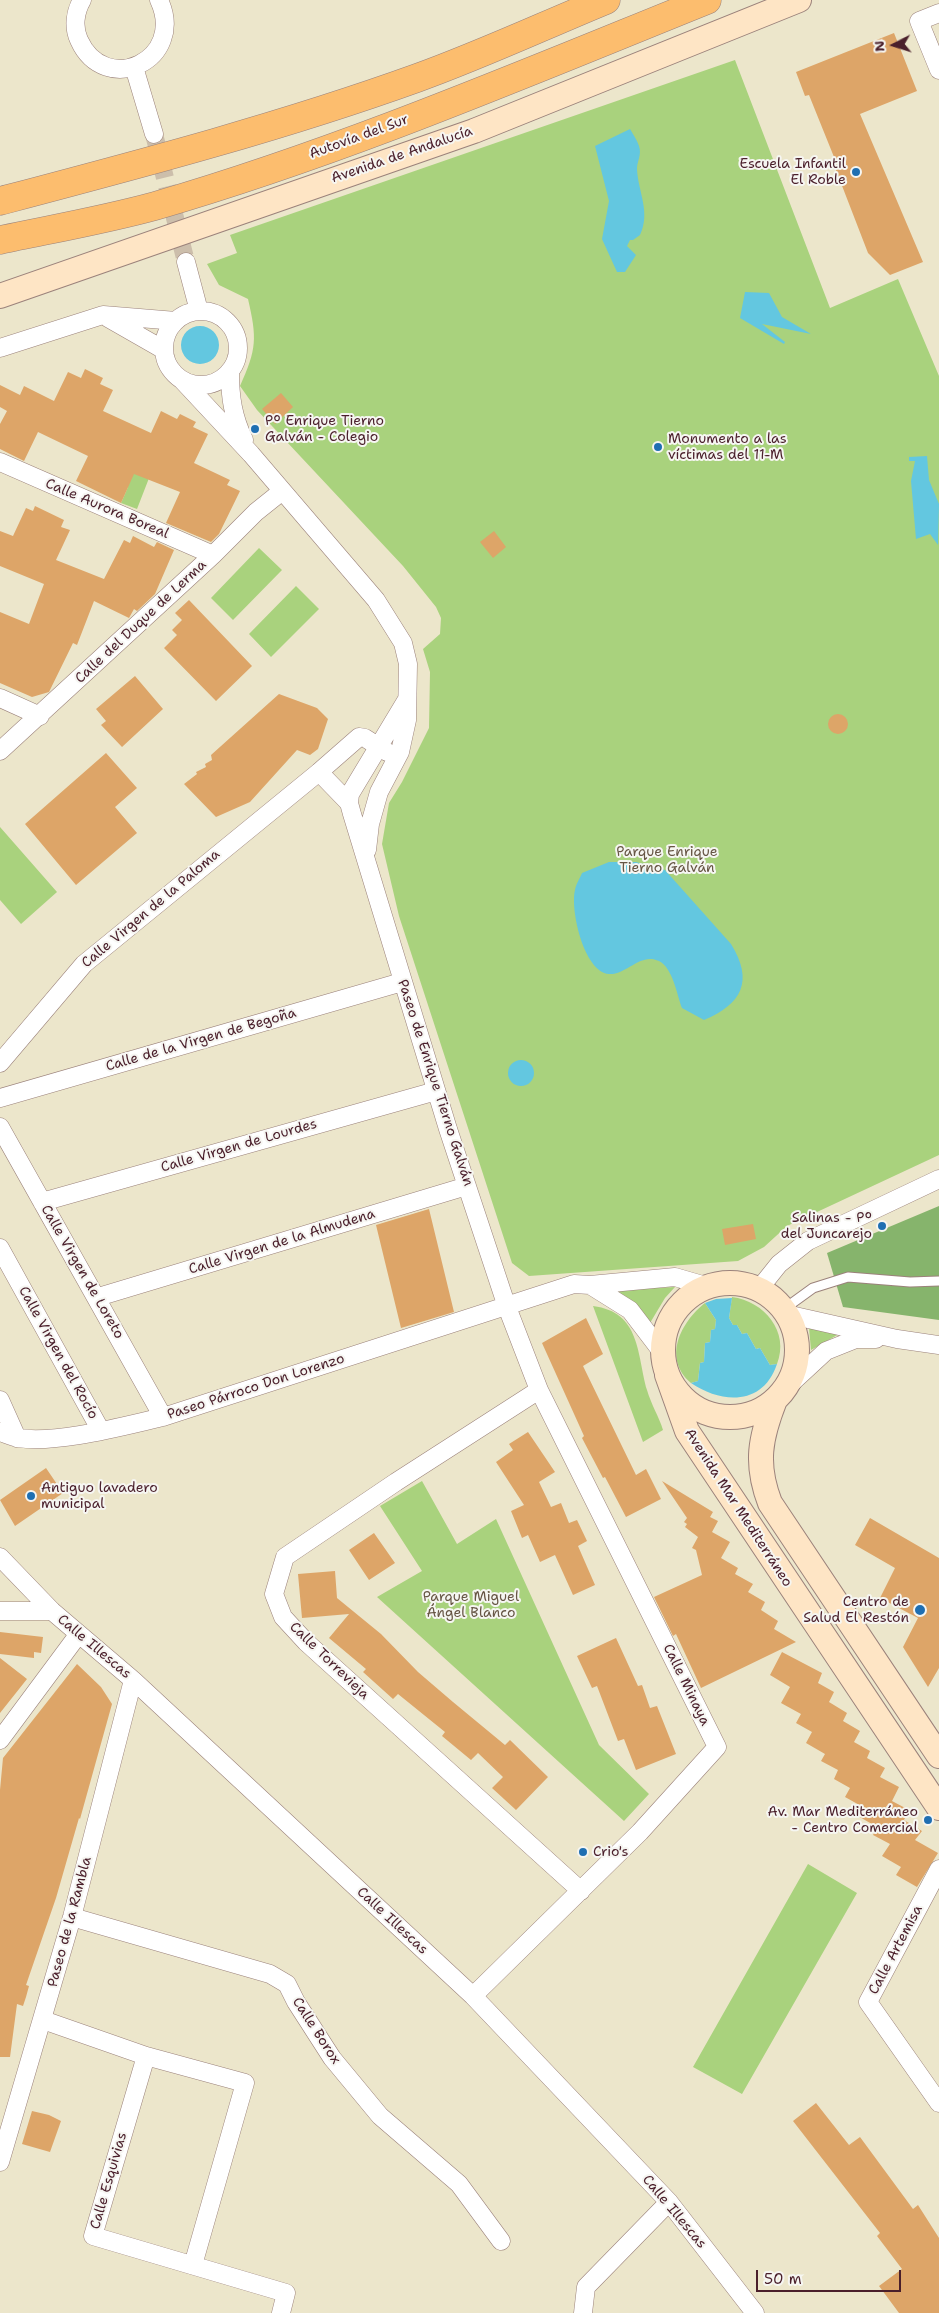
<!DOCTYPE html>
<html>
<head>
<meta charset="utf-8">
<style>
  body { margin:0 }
  #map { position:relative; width:939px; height:2313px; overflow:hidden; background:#ece6cb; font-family:"Shantell Sans",sans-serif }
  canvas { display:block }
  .north { position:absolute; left:869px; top:20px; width:50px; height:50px; -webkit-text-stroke:4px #f6f6f2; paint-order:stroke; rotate:265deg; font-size:14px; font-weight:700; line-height:20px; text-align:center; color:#4a1f2b }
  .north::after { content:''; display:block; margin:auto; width:18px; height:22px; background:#4a1f2b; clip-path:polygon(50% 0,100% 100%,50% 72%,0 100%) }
  .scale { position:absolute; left:756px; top:2270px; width:145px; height:22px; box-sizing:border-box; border:2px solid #4a1f2b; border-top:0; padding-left:6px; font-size:15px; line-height:18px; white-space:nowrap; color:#4a1f2b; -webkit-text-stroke:4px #f6f6f2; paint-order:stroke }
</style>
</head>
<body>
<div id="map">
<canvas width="939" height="2313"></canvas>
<div class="north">N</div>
<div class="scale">50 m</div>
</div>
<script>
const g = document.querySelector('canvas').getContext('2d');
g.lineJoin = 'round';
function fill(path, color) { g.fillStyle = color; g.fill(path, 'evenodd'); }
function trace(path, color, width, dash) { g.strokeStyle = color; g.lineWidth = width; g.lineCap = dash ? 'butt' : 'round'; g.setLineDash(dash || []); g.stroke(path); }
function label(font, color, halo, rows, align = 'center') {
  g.font = font + ' "Shantell Sans",sans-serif'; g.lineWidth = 4; g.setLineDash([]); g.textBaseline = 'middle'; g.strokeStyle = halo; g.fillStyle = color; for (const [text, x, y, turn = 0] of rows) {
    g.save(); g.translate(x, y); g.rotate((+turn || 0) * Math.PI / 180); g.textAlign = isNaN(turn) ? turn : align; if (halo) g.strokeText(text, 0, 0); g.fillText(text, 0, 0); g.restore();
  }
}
const green = new Path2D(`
  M 735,60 L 830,308 L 898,279 L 939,376 L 939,1155 L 787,1226 L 764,1247 L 738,1261 L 529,1276 L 512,1263 L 399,916 L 382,844 L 389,803 L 402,782 L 429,728 L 430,672 L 423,649 L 440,634 L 441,618 L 436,607 L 403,566 L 257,410 L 240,386 C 257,349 257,338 248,299 L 219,285 L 207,264 L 237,253 L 230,235 Z
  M 151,473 L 137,509 L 121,503 L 128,487 L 122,484 L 127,474 Z
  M 259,548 L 282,570 L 233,620 L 211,598 Z
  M 296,586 L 319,609 L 271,657 L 249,634 Z
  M 0,827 L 57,892 L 21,924 L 0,900 Z
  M 675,1287 L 665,1298 L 650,1323 L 638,1307 L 614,1290 Z
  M 732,1297 C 764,1301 790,1332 777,1364 L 770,1365 L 760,1348 L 756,1349 L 747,1333 L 742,1334 L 737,1325 L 733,1325 L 729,1318 Z
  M 705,1303 L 716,1320 L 715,1329 L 711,1330 L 710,1342 L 705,1343 L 704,1362 L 700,1363 L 698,1381 L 691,1383 C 662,1358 681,1322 705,1303 Z
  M 593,1306 C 641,1312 637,1355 647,1390 C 651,1404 659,1417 663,1430 L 643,1442 Z
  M 809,1328 L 839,1334 L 811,1350 Z
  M 422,1481 L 457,1544 L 496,1519 L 599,1745 L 649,1794 L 624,1821 L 377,1597 L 422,1571 L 380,1506 Z
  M 808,1864 L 857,1893 L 742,2094 L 693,2067 Z`);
const forest = new Path2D(`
  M 939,1206 L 939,1320 L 843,1307 L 827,1253 Z`);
const water = new Path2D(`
  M 630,129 C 633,134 637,140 639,146 C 642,155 637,161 637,169 C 638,192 651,212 640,235 L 633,240 L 630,240 L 627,246 L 636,255 L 625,272 L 617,272 L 602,239 L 609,201 L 595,146 Z
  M 745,292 L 769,293 L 782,317 L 811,334 L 762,324 L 785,342 L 784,344 L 740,318 Z
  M181 345a19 19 0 1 1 38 0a19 19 0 1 1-38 0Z
  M 927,456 L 929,480 L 939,504 L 938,545 L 930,534 L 916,539 L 911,481 L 915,461 L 909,461 L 909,457 Z
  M 609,862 L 636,862 L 665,870 L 731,944 C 754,981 742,1004 704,1020 L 682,1008 C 677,995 673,968 659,961 C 640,952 627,975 609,974 C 584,972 570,910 575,890 C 576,884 580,878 582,873 Z
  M508 1073a13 13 0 1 1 26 0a13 13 0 1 1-26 0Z
  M 732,1298 L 729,1318 L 733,1325 L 737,1325 L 742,1334 L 747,1333 L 756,1349 L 760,1348 L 770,1365 L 777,1364 C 763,1406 722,1404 691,1383 L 698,1381 L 700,1363 L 704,1362 L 705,1343 L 710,1342 L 711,1330 L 715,1329 L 716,1320 L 705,1303 L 716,1299 Z`);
const building = new Path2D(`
  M 894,33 L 917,91 L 860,114 L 923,262 L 890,275 L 868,253 L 834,165 L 834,157 L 809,95 L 805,96 L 796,72 Z
  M 85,369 L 103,378 L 100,384 L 113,390 L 103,411 L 151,433 L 161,411 L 177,419 L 180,414 L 196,422 L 193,427 L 208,434 L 194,463 L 230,480 L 227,485 L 240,491 L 219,534 L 211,542 L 166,523 L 180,492 L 134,474 L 121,503 L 76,481 L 88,456 L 38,432 L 24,461 L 0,449 L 0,424 L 7,411 L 0,407 L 0,385 L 20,395 L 24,386 L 54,401 L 68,372 L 81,378 Z
  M 281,393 L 293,407 L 275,424 L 262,409 Z
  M 35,506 L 64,520 L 61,527 L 70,530 L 56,560 L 104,579 L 124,540 L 130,543 L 133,536 L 154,547 L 157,542 L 174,550 L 155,594 L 137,611 L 134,609 L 129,618 L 94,601 L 77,645 L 73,643 L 49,692 L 32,697 L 0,683 L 0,612 L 29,624 L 44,584 L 0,566 L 0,531 L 13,536 L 26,508 L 33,511 Z
  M 494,531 L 506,547 L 493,558 L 480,542 Z
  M 189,600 L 252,666 L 216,701 L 164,648 L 177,635 L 172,630 L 182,620 L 175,613 Z
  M 135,676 L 163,709 L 122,747 L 101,725 L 106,721 L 96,709 Z
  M 279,694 L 317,708 L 328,719 L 318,749 L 310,755 L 297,750 L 250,802 L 216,817 L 184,784 L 197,774 L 196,772 L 206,767 L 205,764 L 212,760 L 211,755 Z
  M828 724a10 10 0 1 1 20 0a10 10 0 1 1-20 0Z
  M 106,753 L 137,788 L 115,807 L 137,833 L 76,885 L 25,824 Z
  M 429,1209 L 454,1312 L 401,1328 L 376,1225 Z
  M 753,1224 L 756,1239 L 725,1245 L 722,1229 Z
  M 586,1318 L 603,1354 L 583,1366 L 636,1475 L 646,1469 L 661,1499 L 626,1517 L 605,1477 L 603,1478 L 582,1438 L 584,1436 L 542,1343 Z
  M 528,1432 L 555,1472 L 539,1482 L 551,1507 L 561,1503 L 569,1523 L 577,1520 L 587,1541 L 578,1546 L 595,1585 L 573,1595 L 555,1555 L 540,1562 L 528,1535 L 522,1538 L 511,1511 L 524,1505 L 496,1462 L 513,1450 L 509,1444 Z
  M 46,1468 L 63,1493 L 15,1526 L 0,1500 Z
  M 662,1481 L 713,1512 L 710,1517 L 718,1521 L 712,1532 L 730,1542 L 721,1558 L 738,1568 L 735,1574 L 753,1584 L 748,1592 L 765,1602 L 761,1610 L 778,1621 L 774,1629 L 796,1642 L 701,1688 L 676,1634 L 673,1636 L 654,1597 L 702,1575 L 696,1550 L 692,1548 L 698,1537 L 685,1527 L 687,1524 L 684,1522 L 687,1518 Z
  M 870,1518 L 939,1558 L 939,1668 L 928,1687 L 903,1647 L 918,1618 L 880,1598 L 895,1568 L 855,1545 Z
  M 374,1533 L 395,1563 L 369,1580 L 349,1550 Z
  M 335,1571 L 337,1598 L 381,1634 L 418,1672 L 453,1702 L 505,1745 L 510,1740 L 548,1777 L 516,1810 L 492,1788 L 503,1777 L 478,1753 L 471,1760 L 442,1736 L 445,1732 L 398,1694 L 393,1699 L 363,1672 L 366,1669 L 329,1638 L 349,1614 L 302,1618 L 298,1574 Z
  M 0,1632 L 43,1637 L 41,1653 L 34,1652 L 34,1658 L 0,1654 Z
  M 616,1638 L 638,1686 L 642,1685 L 650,1708 L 657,1706 L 676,1754 L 636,1770 L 624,1739 L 618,1741 L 597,1686 L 592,1688 L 577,1656 Z
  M 782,1652 L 822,1673 L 818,1683 L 834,1692 L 829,1702 L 847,1713 L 843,1721 L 860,1731 L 854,1742 L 870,1751 L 867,1758 L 885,1768 L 880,1777 L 899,1787 L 892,1801 L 909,1810 L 904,1820 L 922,1831 L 915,1840 L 938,1853 L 917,1887 L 896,1875 L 901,1867 L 882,1856 L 890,1844 L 873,1835 L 877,1827 L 858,1816 L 863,1807 L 845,1797 L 850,1788 L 834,1779 L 838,1770 L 821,1761 L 825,1754 L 806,1743 L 812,1732 L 796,1723 L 801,1714 L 781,1703 L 790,1687 L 770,1675 Z
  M 0,1658 L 27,1679 L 0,1713 Z
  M 77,1664 L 101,1687 L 112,1704 L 80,1819 L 79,1818 L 56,1898 L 26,1985 L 29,1986 L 26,1997 L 23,2006 L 17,2004 L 10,2057 L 0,2057 L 0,1790 L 3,1758 Z
  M 816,2103 L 849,2145 L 860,2137 L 913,2209 L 918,2205 L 939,2238 L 939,2313 L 899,2313 L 879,2286 L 902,2269 L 877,2236 L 880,2233 L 793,2121 Z
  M 32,2111 L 49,2115 L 61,2121 L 50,2152 L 22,2144 Z`);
const streetTunnel = new Path2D(`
  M 154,134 L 186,262`);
const lane = new Path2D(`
  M 784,1309 L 813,1288 L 848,1277 L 910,1282 L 939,1281`);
const street = new Path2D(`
  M 82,0 C 75,12 73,27 79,40 C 105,98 187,60 159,0
  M 939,13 L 919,21 L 939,70
  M 134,67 L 154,134
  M 186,262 L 199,311
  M164 348a37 37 0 1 1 74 0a37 37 0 1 1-74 0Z
  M 108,318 L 164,350
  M 0,348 L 103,315 L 176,321
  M 230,373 C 230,397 233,417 244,440
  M 182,380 L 251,454 L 376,600 L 403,643 L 408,664 L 407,720 L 400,752 L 379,792 L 370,824 L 367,850
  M 0,462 L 213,555
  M 0,698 L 40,716
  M 406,701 L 350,794 L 349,803 L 352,814 L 448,1129 L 507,1307 L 539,1390 L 717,1747 L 640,1832 L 473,1996
  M 0,751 L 213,555 L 256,512 L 281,492
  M 319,772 L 349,803
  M 0,1063 L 84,964 L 319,772 L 359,737 L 365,738 L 387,752
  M 0,1098 L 402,982
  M 0,1127 L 163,1417
  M 42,1202 L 436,1091
  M 0,1248 L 101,1431
  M 590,1285 L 630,1310 L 662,1352
  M 759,1289 L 779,1264 L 808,1241 L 939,1179
  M 98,1297 L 467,1186
  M 786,1314 L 897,1339 L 939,1345
  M 786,1388 L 826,1351 L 856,1339 L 876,1339
  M 539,1390 L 396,1482 L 285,1557 L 274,1594 L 283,1617 L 306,1642 L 581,1891
  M 0,1400 L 17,1438
  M 0,1432 C 6,1434 12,1437 18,1438 C 58,1444 123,1426 163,1417 L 574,1284 L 590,1285 L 675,1277 L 706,1286
  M 0,1557 L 52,1611 L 133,1680 L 473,1996 L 669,2202 L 755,2313
  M 0,1611 L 52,1611
  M 0,1740 L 78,1635
  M 939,1869 L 868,2002 L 939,2103
  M 72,1917 L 270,1974 L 287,1984 L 296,2002 L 332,2058 L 380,2116 L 459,2184 L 501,2241
  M 43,2020 L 146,2056 L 93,2236 L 286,2293 L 281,2313
  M 146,2056 L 245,2083 L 193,2265
  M 0,2162 L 72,1917 L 133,1680
  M 583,2313 L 586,2287 L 669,2202`);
const secondary = new Path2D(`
  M 0,296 L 474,131 L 799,0
  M663 1350a67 67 0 1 1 134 0a67 67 0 1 1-134 0Z
  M 667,1375 L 687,1431 L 939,1808
  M 775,1400 C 760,1438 755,1464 770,1503 L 939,1756`);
const highway = new Path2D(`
  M 0,201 C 140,164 281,127 417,78 C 481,55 543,26 606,0
  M 0,240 C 52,229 104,220 155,206 C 344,151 526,73 707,0`);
const markers = [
  [856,172,5,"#1f6fb2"],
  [255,429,5,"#1f6fb2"],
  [658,447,5,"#1f6fb2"],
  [882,1226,5,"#1f6fb2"],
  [31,1496,5,"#1f6fb2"],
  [920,1610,6,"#1f6fb2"],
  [928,1820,5,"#1f6fb2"],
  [583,1852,5,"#1f6fb2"]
];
const streetNames = [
  ["Autovía del Sur",359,137,-20],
  ["Avenida de Andalucía",402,155,-19],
  ["Calle Aurora Boreal",107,509,23],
  ["Calle del Duque de Lerma",141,622,-43],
  ["Calle Virgen de la Paloma",151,909,-40],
  ["Calle de la Virgen de Begoña",201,1040,-16],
  ["Paseo de Enrique Tierno Galván",435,1083,72],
  ["Calle Virgen de Lourdes",239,1146,-16],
  ["Calle Virgen de la Almudena",282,1242,-17],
  ["Calle Virgen de Loreto",82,1272,60],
  ["Calle Virgen del Rocío",58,1353,61],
  ["Paseo Párroco Don Lorenzo",256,1387,-18],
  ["Avenida Mar Mediterráneo",738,1508,57],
  ["Calle Illescas",94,1647,40],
  ["Calle Torrevieja",329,1661,44],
  ["Calle Minaya",686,1685,64],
  ["Calle Illescas",392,1921,43],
  ["Paseo de la Rambla",70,1922,-75],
  ["Calle Artemisa",896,1950,-62],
  ["Calle Borox",316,2031,57],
  ["Calle Esquivias",109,2181,-74],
  ["Calle Illescas",674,2212,50]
];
const poiNames = [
  ["Escuela Infantil",846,164],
  ["El Roble",846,180],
  ["Pº Enrique Tierno",265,421,"left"],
  ["Galván - Colegio",265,437,"left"],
  ["Monumento a las",668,439,"left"],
  ["víctimas del 11-M",668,455,"left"],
  ["Salinas - Pº",872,1218],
  ["del Juncarejo",872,1234],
  ["Antiguo lavadero",41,1488,"left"],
  ["municipal",41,1504,"left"],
  ["Centro de",909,1602],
  ["Salud El Restón",909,1618],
  ["Av. Mar Mediterráneo",918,1812],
  ["- Centro Comercial",918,1828],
  ["Crio's",593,1852,"left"]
];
const parkNames = [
  ["Parque Enrique",667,852],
  ["Tierno Galván",667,868],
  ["Parque Miguel",471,1597],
  ["Ángel Blanco",471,1613]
];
fill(green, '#a9d27d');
fill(forest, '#86b46c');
fill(water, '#63c7e0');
fill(building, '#dda568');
trace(streetTunnel, '#ccbeab', 18, [18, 9]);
trace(lane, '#9b827b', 11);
trace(street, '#9b827b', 19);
trace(secondary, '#9b827b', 26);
trace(highway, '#9b827b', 29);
trace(lane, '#fff', 9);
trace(street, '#fff', 18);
trace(secondary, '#fee5c5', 24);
trace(highway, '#fcbd6e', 28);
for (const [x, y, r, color] of markers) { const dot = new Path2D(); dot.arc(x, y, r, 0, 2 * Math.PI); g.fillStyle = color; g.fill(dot); trace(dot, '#f6f6f2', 2); }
label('14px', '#4a1f2b', '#f6f6f2', streetNames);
label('14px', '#4a1f2b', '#f6f6f2', poiNames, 'right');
label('14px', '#654', '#f6f6f2', parkNames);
</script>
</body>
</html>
